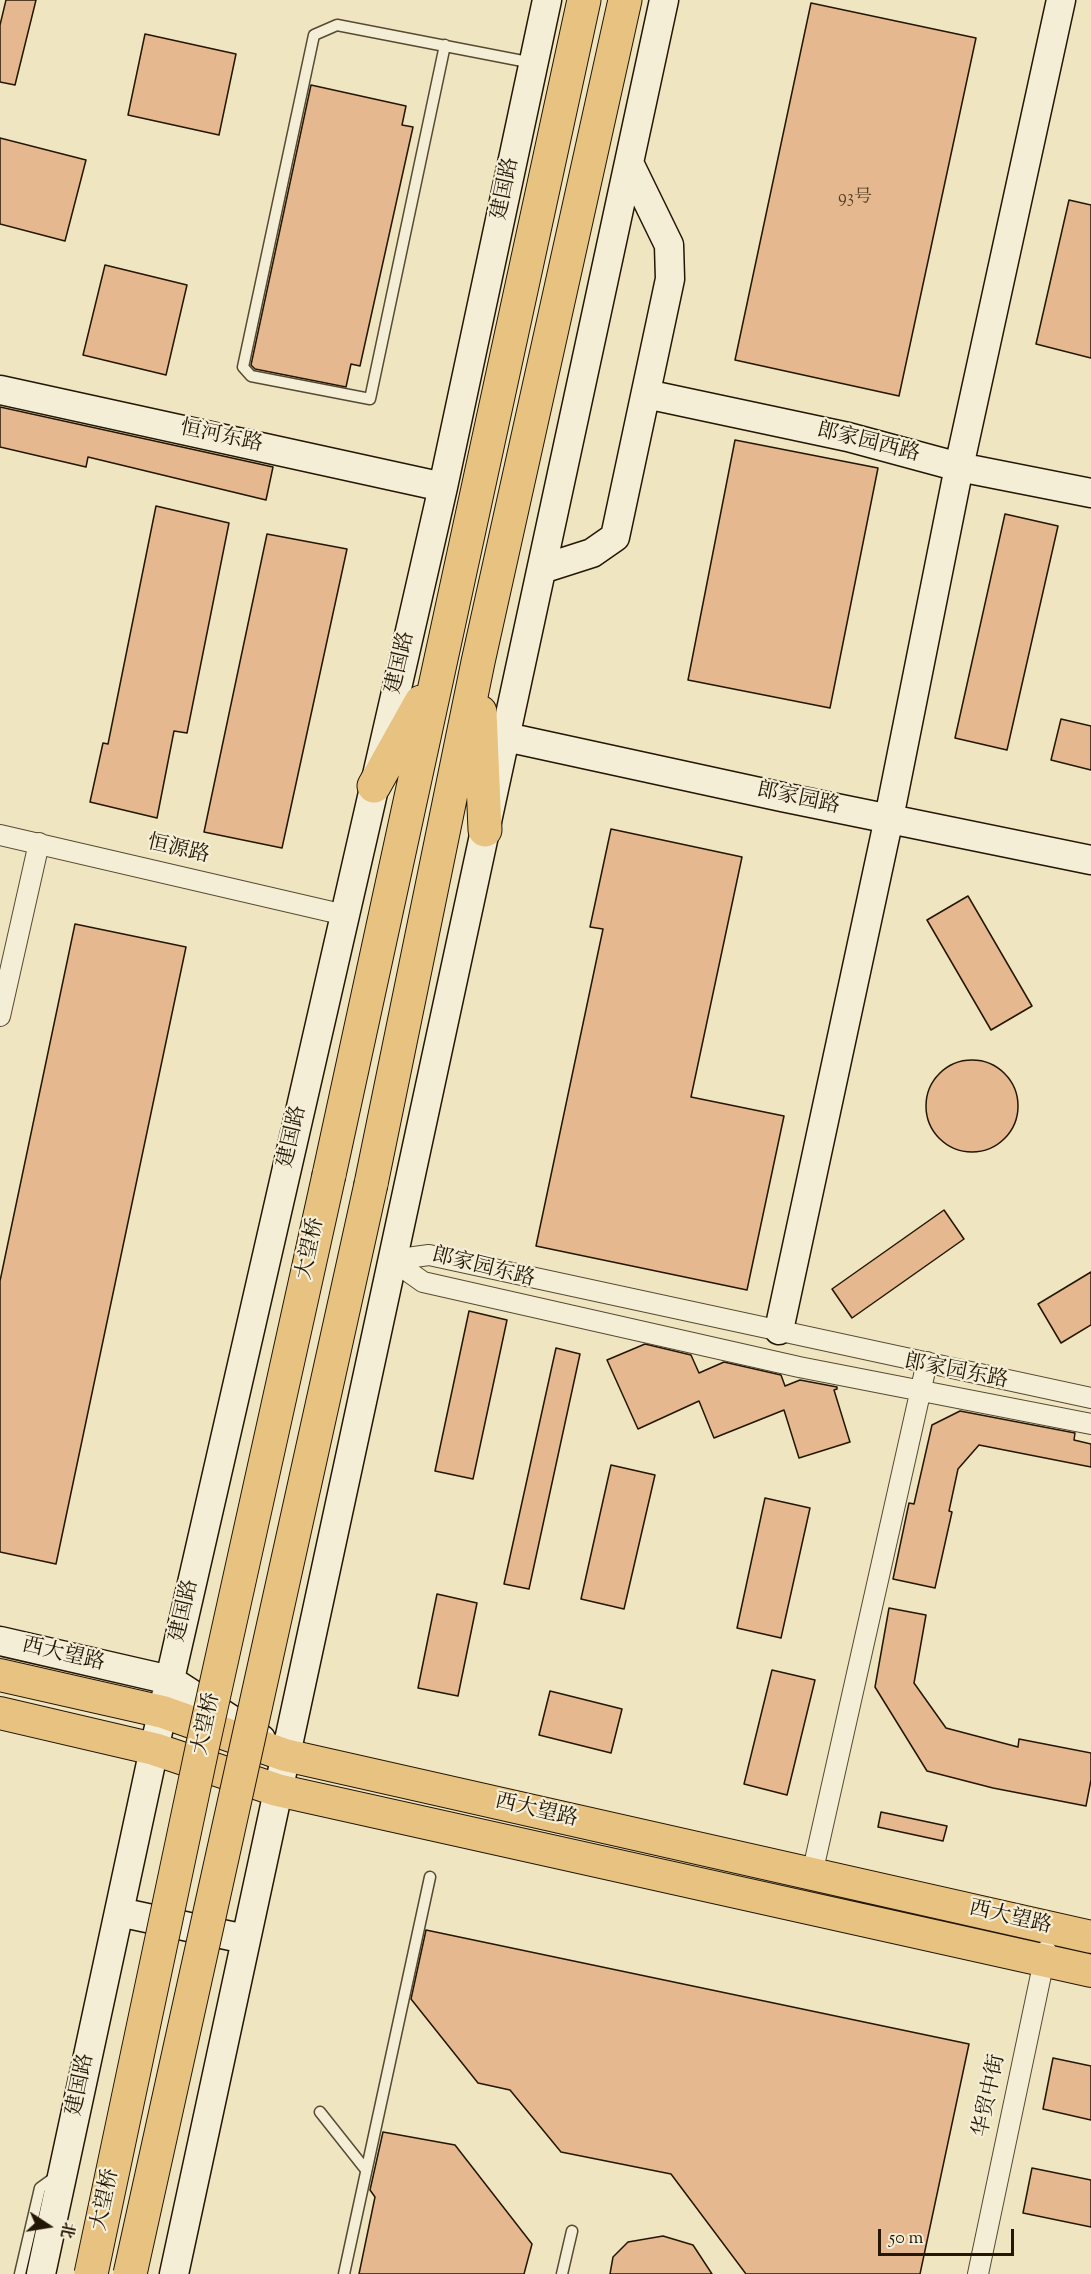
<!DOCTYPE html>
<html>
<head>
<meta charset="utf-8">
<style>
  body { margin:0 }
  #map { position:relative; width:1091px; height:2274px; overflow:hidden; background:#efe5c1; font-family:"Sorts Mill Goudy","Noto Serif SC",serif }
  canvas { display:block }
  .north { position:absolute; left:18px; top:2196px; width:60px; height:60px; -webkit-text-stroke:4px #f5eed7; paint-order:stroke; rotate:102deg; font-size:16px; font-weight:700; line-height:24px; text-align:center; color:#231603 }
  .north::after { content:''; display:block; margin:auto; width:21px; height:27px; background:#231603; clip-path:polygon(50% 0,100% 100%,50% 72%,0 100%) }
  .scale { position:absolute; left:878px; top:2229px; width:136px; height:27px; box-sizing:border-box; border:3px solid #231603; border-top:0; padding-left:8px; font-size:18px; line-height:21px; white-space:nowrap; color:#231603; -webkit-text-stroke:4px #f5eed7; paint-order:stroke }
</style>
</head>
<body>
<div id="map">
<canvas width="1091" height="2274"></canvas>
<div class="north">北</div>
<div class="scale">50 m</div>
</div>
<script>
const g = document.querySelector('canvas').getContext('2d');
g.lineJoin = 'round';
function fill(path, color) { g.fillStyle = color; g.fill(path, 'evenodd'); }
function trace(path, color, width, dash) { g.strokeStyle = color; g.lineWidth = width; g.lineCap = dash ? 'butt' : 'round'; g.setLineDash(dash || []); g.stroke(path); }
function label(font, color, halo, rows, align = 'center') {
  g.font = font + ' "Sorts Mill Goudy","Noto Serif SC",serif'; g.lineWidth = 4.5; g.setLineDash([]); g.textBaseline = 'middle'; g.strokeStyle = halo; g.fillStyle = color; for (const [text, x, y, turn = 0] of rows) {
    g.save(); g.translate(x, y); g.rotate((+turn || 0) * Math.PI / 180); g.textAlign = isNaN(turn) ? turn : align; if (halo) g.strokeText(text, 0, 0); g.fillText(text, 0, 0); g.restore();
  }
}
const building = new Path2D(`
  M 6,0 L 36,0 L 15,85 L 0,82 L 0,25 Z
  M 811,3 L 976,38 L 899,396 L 735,360 Z
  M 145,34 L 236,54 L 219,135 L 128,115 Z
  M 311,85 L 406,106 L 402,125 L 413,127 L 360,366 L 351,364 L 346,387 L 255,369 L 251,365 Z
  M 0,138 L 86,160 L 65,241 L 0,224 Z
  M 1069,200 L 1091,205 L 1091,358 L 1036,344 Z
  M 105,265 L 187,285 L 166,375 L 83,355 Z
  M 0,407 L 273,467 L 266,500 L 88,457 L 86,467 L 0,447 Z
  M 735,440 L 878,468 L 830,708 L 688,680 Z
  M 156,506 L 229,523 L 187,733 L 174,731 L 157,818 L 90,802 L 103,743 L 108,744 Z
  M 1005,514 L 1058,526 L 1007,750 L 955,738 Z
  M 267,534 L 347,549 L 282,848 L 204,832 Z
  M 1061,719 L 1091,726 L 1091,770 L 1051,760 Z
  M 611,829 L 742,857 L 691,1097 L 784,1116 L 747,1290 L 536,1246 L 603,929 L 590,927 Z
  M 968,896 L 1032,1006 L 991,1030 L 927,920 Z
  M 75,924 L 186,947 L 56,1564 L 0,1552 L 0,1281 Z
  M926 1106a46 46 0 1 1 92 0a46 46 0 1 1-92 0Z
  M 944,1210 L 964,1239 L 852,1318 L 832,1289 Z
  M 1091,1272 L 1091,1325 L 1061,1343 L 1038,1304 Z
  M 469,1311 L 507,1320 L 473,1479 L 435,1471 Z
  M 645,1344 L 691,1355 L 699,1373 L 724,1362 L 781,1375 L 785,1386 L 800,1380 L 837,1387 L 837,1389 L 834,1390 L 850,1442 L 799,1458 L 784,1410 L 714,1438 L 699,1401 L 638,1429 L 607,1360 Z
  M 556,1348 L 580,1354 L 529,1589 L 504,1584 Z
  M 960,1411 L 1075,1433 L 1074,1440 L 1091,1444 L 1091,1467 L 979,1445 L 958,1469 L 949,1511 L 952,1512 L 935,1588 L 893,1579 L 909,1503 L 914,1504 L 932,1425 Z
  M 611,1465 L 655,1475 L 624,1609 L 581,1599 Z
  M 765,1498 L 810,1508 L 781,1638 L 737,1628 Z
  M 437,1594 L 477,1603 L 458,1696 L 418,1688 Z
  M 889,1608 L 926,1615 L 914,1683 L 946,1728 L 1018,1747 L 1019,1739 L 1091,1753 L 1091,1780 L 1086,1806 L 993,1788 L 927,1771 L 875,1687 Z
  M 772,1670 L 815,1680 L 787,1795 L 744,1784 Z
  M 550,1691 L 622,1709 L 611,1753 L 539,1735 Z
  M 881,1812 L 947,1826 L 943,1841 L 878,1827 Z
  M 426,1930 L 969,2044 L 920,2274 L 746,2274 L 671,2174 L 561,2152 L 510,2090 L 478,2083 L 411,1999 Z
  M 1053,2058 L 1091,2066 L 1091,2120 L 1043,2109 Z
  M 383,2132 L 455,2145 L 532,2244 L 524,2274 L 359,2274 L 375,2197 L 370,2190 Z
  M 1032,2168 L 1091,2180 L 1091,2227 L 1023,2213 Z
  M 663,2236 L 693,2245 L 712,2274 L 610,2274 L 613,2257 L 628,2242 Z`);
const lane = new Path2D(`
  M 445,45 L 370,399 L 251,376 L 243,367 L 314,35 L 337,25 L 533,63
  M 320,2112 L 366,2170
  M 20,2274 L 40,2188 L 58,2175
  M 344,2274 L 430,1877
  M 562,2274 L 572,2231`);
const street = new Path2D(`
  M 0,835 L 345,915
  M 0,1016 L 39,843
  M 392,1260 L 423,1282 L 799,1367 L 1091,1424
  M 392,1260 L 429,1255 L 1091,1398
  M 812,1874 L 927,1362
  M 978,2274 L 1046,1951`);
const secondary = new Path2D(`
  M 0,390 L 443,487
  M 646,394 L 848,437 L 959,467 L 1091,493
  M 542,569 L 592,553 L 615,537 L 670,279 L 669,245 L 629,163
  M 506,737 L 782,797 L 1091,860
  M 779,1330 L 889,818 L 959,467 L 1061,0
  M 0,1641 L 170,1680 L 261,1739
  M 119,1912 L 245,1939
  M 41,2274 L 154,1749 L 443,487 L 547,0
  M 174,2274 L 664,0`);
const primary = new Path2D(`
  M 0,1675 L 163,1712 L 285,1755 L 1091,1937
  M 0,1713 L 154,1749 L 277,1790 L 1091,1971`);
const highway = new Path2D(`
  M 480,712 L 485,830
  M 374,786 L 421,702
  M 329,1175 L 584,0
  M 371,1184 L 478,662 L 625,0`);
const highwayBridge = new Path2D(`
  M 91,2274 L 203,1744 L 329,1175
  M 130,2274 L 371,1184`);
const numberNames = [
  ["93号",855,199]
];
const streetNames = [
  ["建国路",507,189,-78],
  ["恒河东路",221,438,12],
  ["郎家园西路",868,444,14],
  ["建国路",402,663,-77],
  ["郎家园路",798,800,12],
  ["恒源路",178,851,13],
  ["建国路",294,1137,-77],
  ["大望桥",312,1249,-78],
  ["郎家园东路",483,1269,14],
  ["郎家园东路",956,1373,11],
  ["建国路",186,1611,-77],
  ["西大望路",63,1656,13],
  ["大望桥",208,1724,-78],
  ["西大望路",536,1812,13],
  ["西大望路",1010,1919,13],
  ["建国路",82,2085,-78],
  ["华贸中街",991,2096,-78],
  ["大望桥",107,2200,-78]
];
fill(building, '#e5b88f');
trace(building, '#231603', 1.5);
trace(lane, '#564a32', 13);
trace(street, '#564a32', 22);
trace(secondary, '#231603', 31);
trace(primary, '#231603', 34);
trace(highway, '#231603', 35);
trace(lane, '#f5eed7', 10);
trace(street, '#f5eed7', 20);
trace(secondary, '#f5eed7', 28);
trace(primary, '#e8c280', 32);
trace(highway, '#e8c280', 33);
trace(highwayBridge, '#231603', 35, []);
trace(highwayBridge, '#e8c280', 33);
label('18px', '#543e26', null, numberNames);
label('21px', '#231603', '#f5eed7', streetNames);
</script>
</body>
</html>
